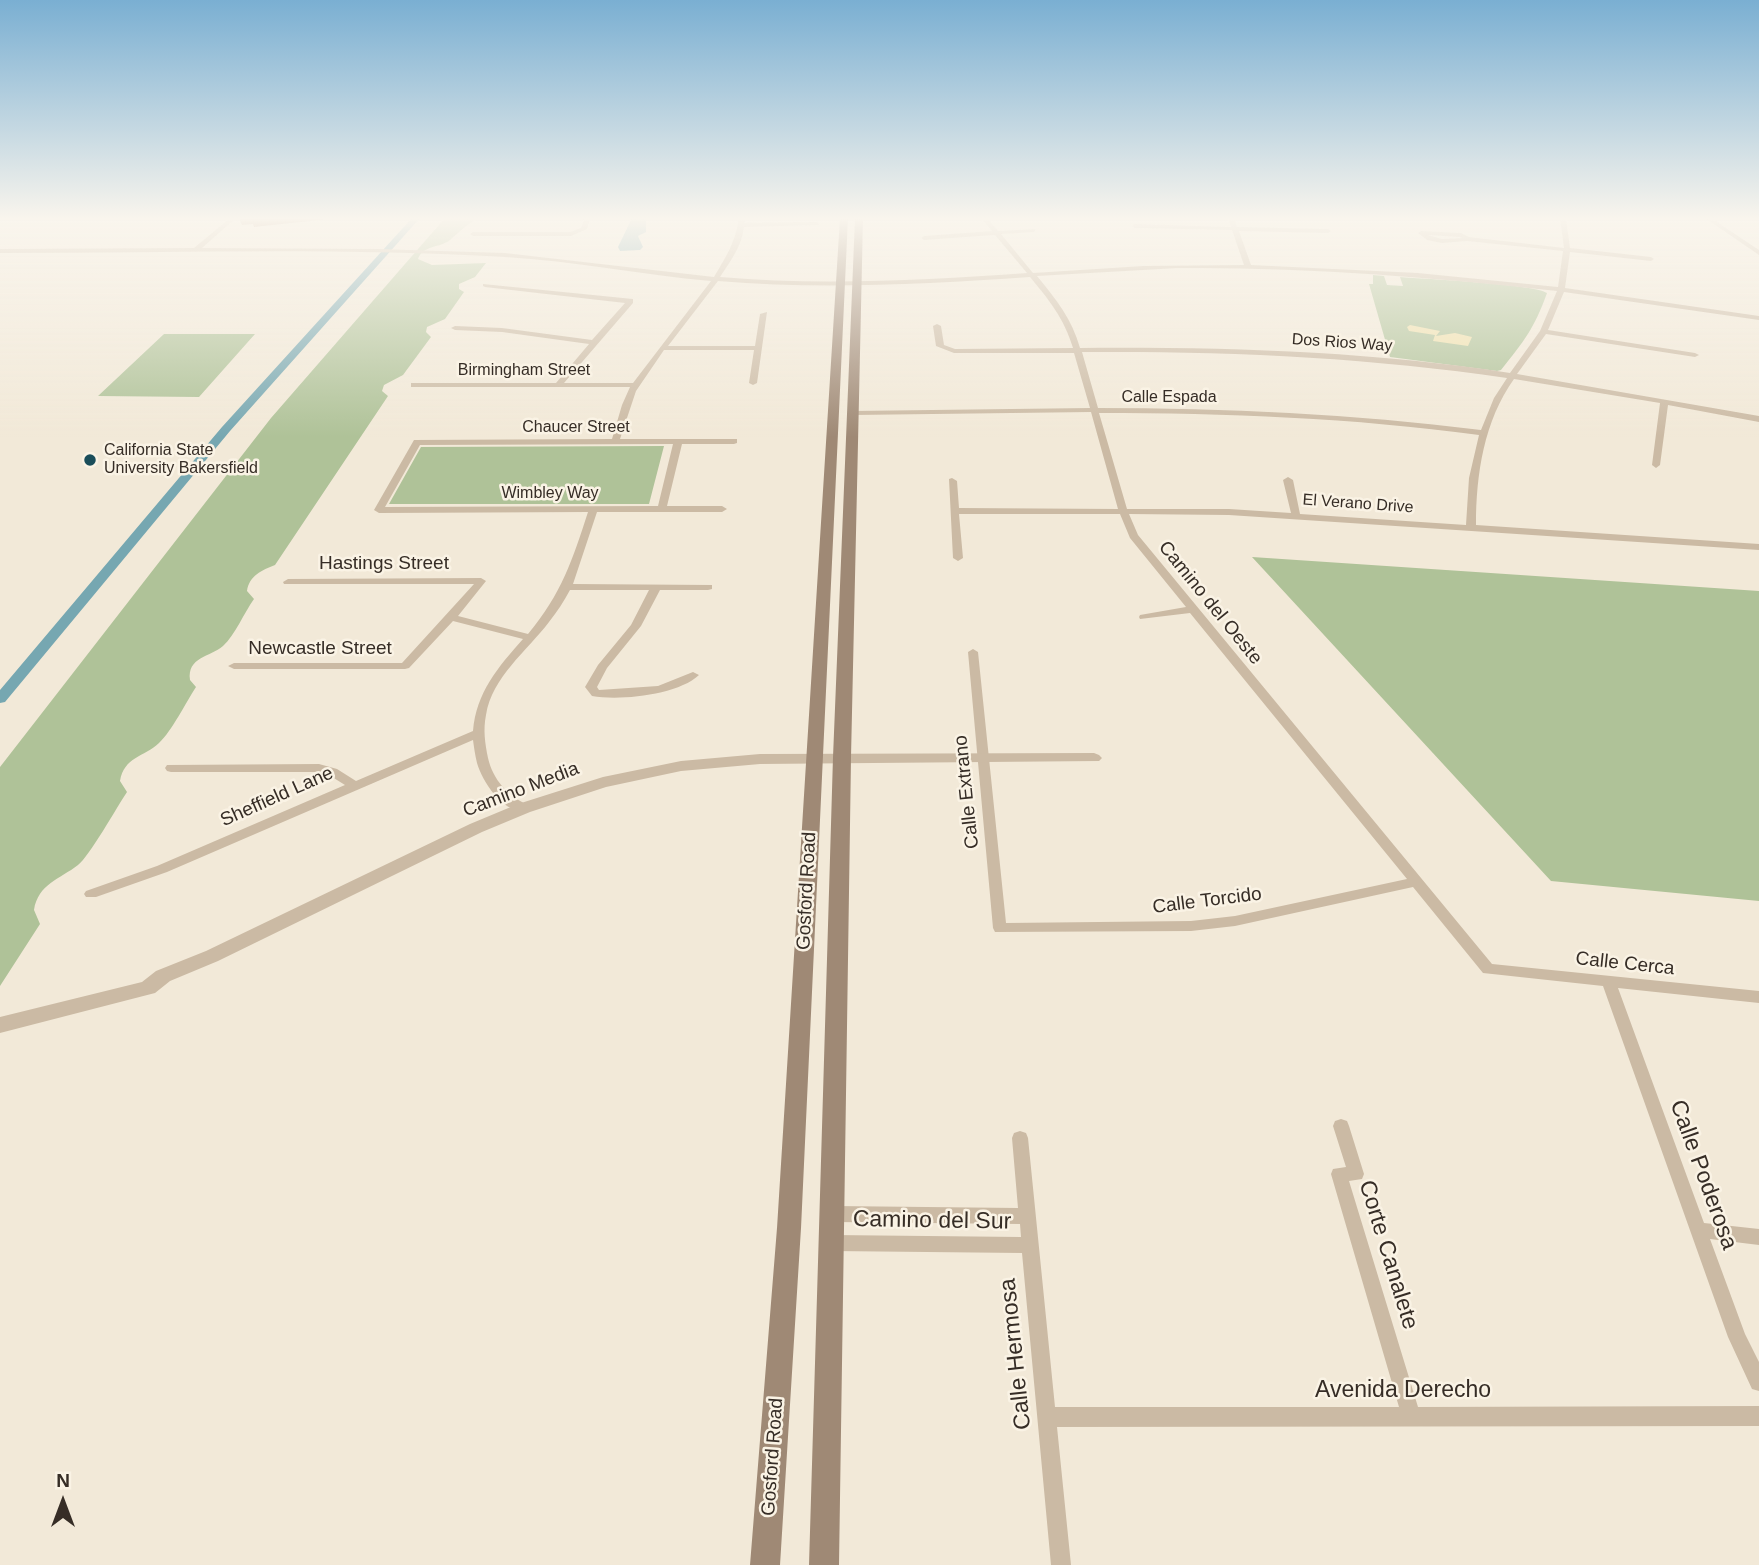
<!DOCTYPE html>
<html>
<head>
<meta charset="utf-8">
<style>
  body { margin:0 }
  #map { position:relative; width:1759px; height:1565px; overflow:hidden; background:#f2e9d8; font-family:Helvetica,sans-serif }
  canvas { display:block }
  .north { position:absolute; left:28px; top:1467px; width:70px; height:70px; -webkit-text-stroke:5px #faf3e5; paint-order:stroke; rotate:0deg; font-size:19px; font-weight:700; line-height:28px; text-align:center; color:#362d26 }
  .north::after { content:''; display:block; margin:auto; width:24px; height:32px; background:#362d26; clip-path:polygon(50% 0,100% 100%,50% 72%,0 100%) }
</style>
</head>
<body>
<div id="map">
<canvas width="1759" height="1565"></canvas>
<div class="north">N</div>
</div>
<script>
const g = document.querySelector('canvas').getContext('2d');
g.lineJoin = 'round';
function fill(path, color) { g.fillStyle = color; g.fill(path, 'evenodd'); }
function trace(path, color, width, dash) { g.strokeStyle = color; g.lineWidth = width; g.lineCap = dash ? 'butt' : 'round'; g.setLineDash(dash || []); g.stroke(path); }
function label(font, color, halo, rows, align = 'center') {
  g.font = font + ' Helvetica,sans-serif'; g.lineWidth = 5; g.setLineDash([]); g.textBaseline = 'middle'; g.strokeStyle = halo; g.fillStyle = color; for (const [text, x, y, turn = 0] of rows) {
    g.save(); g.translate(x, y); g.rotate((+turn || 0) * Math.PI / 180); g.textAlign = isNaN(turn) ? turn : align; if (halo) g.strokeText(text, 0, 0); g.fillText(text, 0, 0); g.restore();
  }
}
const green = new Path2D(`
  M 445,218 L 478,218 C 469,223 458,233 450,240 C 440,248 423,245 418,259 L 432,265 L 486,263 L 475,277 L 459,284 L 459,289 L 464,292 L 445,319 L 427,327 L 426,332 L 431,337 L 403,375 L 384,385 L 382,391 L 388,396 L 275,565 C 262,570 249,576 247,591 L 254,599 C 244,613 235,635 223,646 C 210,657 187,657 190,680 L 196,687 C 186,702 172,731 159,743 C 144,757 124,757 120,781 L 127,792 C 117,807 89,857 78,865 C 60,879 38,884 34,910 L 40,924 L 0,986 L 0,767 L 271,418 Z
  M 1373,275 L 1384,276 L 1387,285 L 1403,286 L 1400,277 C 1425,279 1534,284 1547,293 C 1534,329 1524,341 1501,370 L 1497,371 L 1390,357 L 1369,284 L 1373,284 Z
  M 164,334 L 255,334 L 199,397 L 98,396 Z
  M 664,446 L 649,504 L 389,504 L 421,447 Z
  M 1252,557 L 1759,591 L 1759,901 L 1551,881 Z`);
const sand = new Path2D(`
  M 1410,325 L 1440,331 L 1436,336 L 1455,333 L 1472,337 L 1468,346 L 1433,341 L 1435,335 L 1409,331 L 1407,327 Z`);
const water = new Path2D(`
  M 632,218 L 646,218 L 646,232 L 638,236 L 643,247 L 640,250 L 620,251 L 618,247 Z`);
const canal = new Path2D(`
  M 412,218 L 420,218 L 230,431 L 5,702 L 0,703 L 0,690 L 222,427 Z`);
const minor = new Path2D(`
  M 230,218 L 236,218 L 202,248 L 379,249 L 505,253 L 714,277 C 727,255 735,243 739,218 L 745,218 L 744,223 L 817,222 L 819,225 L 744,227 C 742,246 730,262 720,277 C 822,286 925,280 1027,273 L 995,235 L 924,240 L 921,238 L 924,236 L 992,231 L 981,218 L 987,218 L 998,231 L 1036,229 L 1034,232 L 1001,234 L 1033,273 L 1143,266 L 1244,265 L 1232,230 L 1135,228 L 1132,226 L 1135,224 L 1231,227 L 1228,218 L 1234,218 L 1237,227 L 1328,229 L 1331,231 L 1328,233 L 1239,231 L 1251,265 L 1418,273 L 1558,287 L 1563,251 L 1467,241 L 1442,243 L 1427,240 L 1418,233 L 1421,231 L 1461,233 L 1469,237 L 1564,248 L 1560,218 L 1566,218 L 1570,248 L 1651,257 L 1654,259 L 1651,261 L 1570,252 L 1565,288 L 1759,316 L 1759,320 L 1564,292 L 1548,330 L 1695,353 L 1699,355 L 1695,357 L 1546,334 L 1517,374 L 1759,416 L 1759,422 L 1668,405 L 1660,465 L 1656,468 L 1652,465 L 1660,403 L 1514,379 C 1484,421 1476,474 1476,525 L 1759,544 L 1759,550 L 1229,515 L 1129,514 L 1138,535 L 1492,964 L 1759,991 L 1759,1003 L 1618,988 L 1704,1223 L 1759,1229 L 1759,1245 L 1710,1239 L 1745,1334 L 1759,1362 L 1759,1391 L 1752,1389 L 1728,1337 L 1603,986 L 1483,973 L 1413,887 L 1235,926 L 1191,931 L 995,932 L 993,928 L 968,652 L 973,649 L 978,652 L 1006,923 L 1191,921 L 1235,916 L 1407,879 L 1190,613 L 1140,619 L 1139,617 L 1140,615 L 1186,607 L 1130,538 L 1120,514 L 959,514 L 963,558 L 958,561 L 953,558 L 949,479 L 952,478 L 957,481 L 959,508 L 1118,509 L 1091,412 L 853,415 L 849,413 L 853,411 L 1090,408 L 1074,353 L 954,353 L 936,346 L 933,326 L 937,324 L 941,326 L 944,345 L 955,349 L 1073,348 C 1064,318 1049,300 1030,277 C 926,284 821,290 718,281 L 668,346 L 755,346 L 760,314 L 767,312 L 757,383 L 753,385 L 749,383 L 754,350 L 664,350 L 636,391 L 620,439 L 737,439 L 737,443 L 734,444 L 682,444 L 667,506 L 722,506 L 727,509 L 722,512 L 597,512 L 573,584 L 712,585 L 712,589 L 708,590 L 660,590 L 641,626 L 607,668 L 597,687 L 599,690 L 658,686 L 693,672 L 699,675 C 678,695 620,701 592,696 L 585,687 L 598,665 L 631,625 L 649,590 L 570,590 C 564,601 557,612 549,622 C 527,651 492,677 486,715 C 483,730 485,743 488,758 C 493,780 508,796 528,805 L 530,808 L 528,811 C 504,815 483,783 477,763 C 475,755 474,747 473,740 L 167,872 L 96,897 L 86,897 L 84,894 L 86,891 L 157,866 L 345,785 L 329,775 L 319,772 L 171,772 L 167,771 L 165,768 L 167,765 L 319,764 L 337,769 L 356,781 L 473,731 C 476,693 498,667 523,639 L 453,621 L 409,668 L 405,669 L 234,669 L 228,666 L 234,663 L 402,663 L 474,584 L 284,584 L 283,582 L 288,579 L 481,578 L 486,581 L 458,616 L 528,634 C 562,593 572,561 588,512 L 379,513 L 374,510 L 414,440 L 612,439 L 622,405 L 630,387 L 411,387 L 411,383 L 556,383 L 589,344 L 502,332 L 455,330 L 451,328 L 455,326 L 502,328 L 592,340 L 625,303 L 485,287 L 483,286 L 483,284 L 633,299 L 633,303 L 564,383 L 633,383 L 711,281 C 642,275 574,261 505,257 C 337,247 168,253 0,253 L 0,249 L 194,248 ZM 1428,235 L 1459,237 L 1462,238 L 1442,239 ZM 1178,268 C 1304,267 1431,277 1557,291 L 1540,331 L 1510,373 C 1367,351 1224,347 1080,348 C 1072,319 1056,299 1037,276 ZM 1082,352 C 1225,351 1365,357 1507,378 L 1494,398 L 1481,430 C 1353,414 1226,408 1098,408 ZM 1099,413 C 1227,413 1353,418 1479,435 L 1469,478 L 1466,525 L 1300,514 L 1293,480 L 1288,477 L 1283,480 L 1291,513 L 1229,509 L 1127,509 ZM 673,444 L 658,506 L 385,507 L 420,445 Z
  M 581,218 L 590,219 L 587,229 L 571,236 L 473,236 L 470,234 L 473,232 L 570,232 L 581,228 L 584,220 Z
  M 1705,218 L 1711,218 L 1759,250 L 1759,255 Z
  M 1341,1119 L 1347,1121 L 1349,1126 L 1364,1174 L 1362,1179 L 1349,1181 L 1418,1407 L 1759,1406 L 1759,1426 L 1057,1427 L 1071,1565 L 1051,1565 L 1022,1253 L 832,1251 L 826,1249 L 823,1243 L 826,1237 L 832,1235 L 1021,1237 L 1020,1224 L 834,1222 L 828,1219 L 826,1214 L 828,1209 L 834,1206 L 1018,1208 L 1012,1138 L 1014,1133 L 1020,1131 L 1026,1133 L 1028,1138 L 1055,1407 L 1399,1407 L 1331,1174 L 1333,1169 L 1346,1167 L 1333,1126 L 1335,1121 Z`);
const tertiary = new Path2D(`
  M 1094,753 L 1099,755 L 1102,758 L 1099,761 L 760,764 L 681,771 L 606,787 L 530,812 L 482,832 L 218,961 L 170,981 L 155,993 L 0,1033 L 0,1017 L 142,982 L 156,971 L 206,951 L 470,824 L 518,804 L 603,777 L 681,761 L 760,754 Z`);
const secondary = new Path2D(`
  M 840,218 L 848,218 L 801,1228 L 780,1565 L 750,1565 L 777,1228 Z
  M 855,218 L 863,218 L 851,757 L 839,1565 L 809,1565 L 833,757 Z`);
const shadedWall = new Path2D(`
  M 239,218 L 338,218 L 254,227 L 253,224 L 242,225 Z`);
const markers = [
  [90,460,7,"#1a4d59"]
];
const farStreetnames = [
  ["Dos Rios Way",1342,343,4],
  ["Birmingham Street",524,371],
  ["Calle Espada",1169,398],
  ["Chaucer Street",576,428],
  ["Wimbley Way",550,494],
  ["El Verano Drive",1358,504,4]
];
const farPoinames = [
  ["California State",104,451],
  ["University Bakersfield",104,469]
];
const streetNames = [
  ["Hastings Street",384,564],
  ["Camino del Oeste",1210,603,51],
  ["Newcastle Street",320,649],
  ["Camino Media",521,790,-21],
  ["Calle Extrano",967,792,-96],
  ["Sheffield Lane",277,797,-24],
  ["Gosford Road",807,891,-87],
  ["Calle Torcido",1207,901,-7],
  ["Calle Cerca",1625,964,6],
  ["Gosford Road",773,1457,-86]
];
const nearStreetnames = [
  ["Calle Poderosa",1703,1175,70],
  ["Camino del Sur",932,1221,1],
  ["Corte Canalete",1388,1255,73],
  ["Calle Hermosa",1016,1354,-96],
  ["Avenida Derecho",1403,1391]
];
fill(green, '#afc298');
fill(sand, '#f0e1ad');
fill(water, '#76a7b1');
fill(canal, '#76a7b1');
fill(minor, '#cbbaa4');
fill(tertiary, '#cbbaa4');
fill(secondary, '#9f8975');
fill(shadedWall, '#8f4f2b');
const sky = g.createLinearGradient(0, 0, 0, 437);
sky.addColorStop(0, '#7aafd2');
sky.addColorStop(0.5, '#f9f5ed');
sky.addColorStop(1, '#f9f5ed00');
g.fillStyle = sky;
g.fillRect(0, 0, 1759, 437);
for (const [x, y, r, color] of markers) { const dot = new Path2D(); dot.arc(x, y, r, 0, 2 * Math.PI); g.fillStyle = color; g.fill(dot); trace(dot, '#faf3e5', 2.5); }
label('16px', '#362d26', '#faf3e5', farStreetnames);
label('16px', '#362d26', '#faf3e5', farPoinames, 'left');
label('19px', '#362d26', '#faf3e5', streetNames);
label('23px', '#362d26', '#faf3e5', nearStreetnames);
</script>
</body>
</html>
